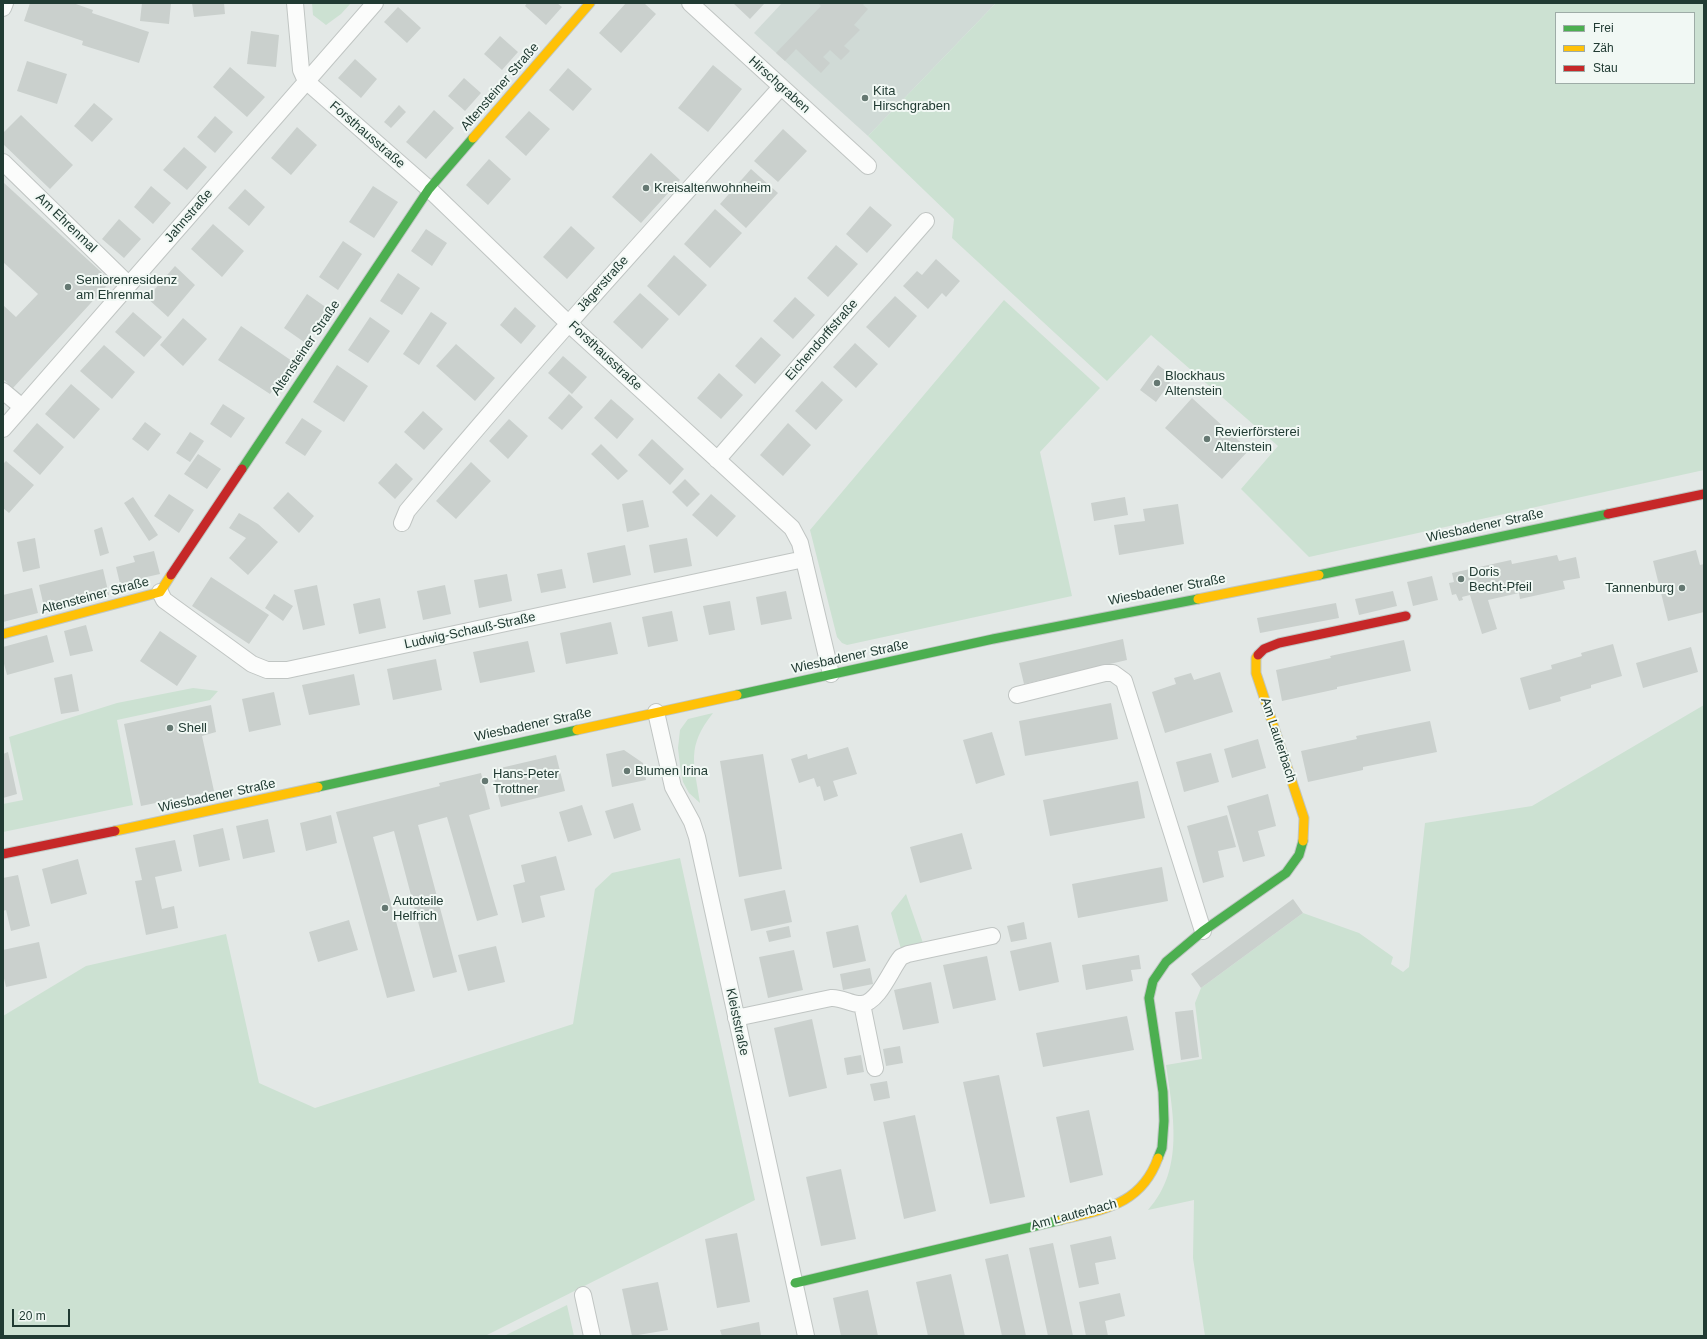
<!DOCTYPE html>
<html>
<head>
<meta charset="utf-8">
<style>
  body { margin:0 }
  #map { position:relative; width:1707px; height:1339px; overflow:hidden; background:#e3e8e6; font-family:Arial,sans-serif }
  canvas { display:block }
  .frame { position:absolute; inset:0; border:4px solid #213b33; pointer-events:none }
  .legend { position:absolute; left:1555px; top:12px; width:140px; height:72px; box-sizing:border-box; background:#f1f8f4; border:1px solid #9eaca7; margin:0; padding:5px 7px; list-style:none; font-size:12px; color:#213b33 }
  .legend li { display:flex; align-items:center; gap:8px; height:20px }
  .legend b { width:20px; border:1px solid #9eaca7 }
  .scale { position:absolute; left:12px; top:1309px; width:58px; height:18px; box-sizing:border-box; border:2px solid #213b33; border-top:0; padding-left:5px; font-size:12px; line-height:14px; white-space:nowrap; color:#213b33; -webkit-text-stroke:3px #f1f8f4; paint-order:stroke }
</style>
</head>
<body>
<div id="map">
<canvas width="1707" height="1339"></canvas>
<div class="frame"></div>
<ul class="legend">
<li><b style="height:5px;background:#4caf50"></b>Frei</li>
<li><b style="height:5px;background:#ffc107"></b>Zäh</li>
<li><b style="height:5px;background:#c62828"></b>Stau</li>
</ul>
<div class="scale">20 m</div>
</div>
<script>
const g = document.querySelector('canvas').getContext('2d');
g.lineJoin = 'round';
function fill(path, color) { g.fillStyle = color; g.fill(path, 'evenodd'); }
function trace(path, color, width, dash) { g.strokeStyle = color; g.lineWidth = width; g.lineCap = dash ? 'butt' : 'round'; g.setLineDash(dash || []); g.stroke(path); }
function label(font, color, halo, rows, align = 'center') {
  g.font = font + ' Arial,sans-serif'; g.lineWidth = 4; g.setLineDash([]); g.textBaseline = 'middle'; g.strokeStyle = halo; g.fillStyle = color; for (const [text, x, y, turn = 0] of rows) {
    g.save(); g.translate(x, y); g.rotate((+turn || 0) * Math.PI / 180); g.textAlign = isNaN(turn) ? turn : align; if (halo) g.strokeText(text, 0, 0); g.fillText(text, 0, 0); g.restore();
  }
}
const built = new Path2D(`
  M 782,3 L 996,3 L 868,136 L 754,33 Z`);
const green = new Path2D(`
  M 312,3 L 351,3 L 341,14 L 326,25 L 313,15 Z
  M 996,3 L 1704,3 L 1704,470 L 1309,557 L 1241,489 L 1278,446 L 1151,335 L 1107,381 L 952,238 L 954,219 L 868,136 ZM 1556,13 L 1694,13 L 1694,83 L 1556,83 Z
  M 1004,300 L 1100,388 L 1040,452 L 1072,596 L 847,645 L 842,643 L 837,637 L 810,530 Z
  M 193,688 L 218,691 L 210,700 L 117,720 L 133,805 L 3,832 L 3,804 L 23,800 L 9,737 L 117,703 Z
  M 1704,705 L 1704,1336 L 1205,1336 L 1193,1258 L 1194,1200 L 1148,1210 C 1185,1169 1173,1114 1166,1065 L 1202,1059 L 1195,1003 L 1201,988 L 1303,913 L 1359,933 L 1393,957 L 1391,964 L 1403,972 L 1409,967 L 1425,823 L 1532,806 Z
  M 713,713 C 686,747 694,763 700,803 L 689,793 L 683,782 L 680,766 L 678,748 L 680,730 L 688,719 Z
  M 680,858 L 755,1200 L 485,1336 L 3,1336 L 3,1016 L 86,966 L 226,934 L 259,1083 L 315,1108 L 573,1024 L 595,889 L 612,873 Z
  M 906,894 L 923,943 L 901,949 L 891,913 Z
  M 567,1305 L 574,1336 L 504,1336 Z`);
const building = new Path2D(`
  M 30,3 L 73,3 L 93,10 L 92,13 L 149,32 L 139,63 L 82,45 L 83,41 L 24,21 Z
  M 142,3 L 171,3 L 169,24 L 140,21 Z
  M 192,3 L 224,3 L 225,14 L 194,17 Z
  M 527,3 L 557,3 L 562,7 L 546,25 L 525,6 Z
  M 626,3 L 644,3 L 656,14 L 621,53 L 599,33 Z
  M 733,3 L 765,3 L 750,19 Z
  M 818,3 L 865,3 L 863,5 L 868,9 L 854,25 L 860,30 L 844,46 L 850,51 L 841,60 L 830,50 L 823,57 L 830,63 L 821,73 L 796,49 L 785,61 L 776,53 L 821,6 Z
  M 398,7 L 421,28 L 407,43 L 384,22 Z
  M 251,31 L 279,35 L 276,67 L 247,64 Z
  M 500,36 L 518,52 L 502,70 L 484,54 Z
  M 355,59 L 377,79 L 361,98 L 338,78 Z
  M 27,61 L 67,74 L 57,104 L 17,91 Z
  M 713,65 L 742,89 L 708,132 L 678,108 Z
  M 230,67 L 265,97 L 247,117 L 213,87 Z
  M 568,68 L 592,89 L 573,111 L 549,90 Z
  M 464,78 L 481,93 L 465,111 L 448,96 Z
  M 94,103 L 113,119 L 92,142 L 74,126 Z
  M 399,105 L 406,112 L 391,128 L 384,122 Z
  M 434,110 L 454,128 L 426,159 L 406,142 Z
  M 529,111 L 550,129 L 526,156 L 505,137 Z
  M 21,115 L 73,165 L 50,189 L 3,144 L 3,133 Z
  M 215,116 L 233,132 L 215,153 L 197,137 Z
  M 297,127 L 317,145 L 291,175 L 271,158 Z
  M 783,129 L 807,151 L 778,182 L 754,161 Z
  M 184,147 L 207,167 L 187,190 L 163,170 Z
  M 651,153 L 680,180 L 641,223 L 612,197 Z
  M 489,159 L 511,179 L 488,205 L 466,185 Z
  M 751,169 L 778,193 L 746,228 L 720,204 Z
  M 3,182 L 111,281 L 13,388 L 3,379 L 3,305 L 16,317 L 38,294 L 3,262 Z
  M 151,186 L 171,203 L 153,224 L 134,207 Z
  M 373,186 L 398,202 L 374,238 L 349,222 Z
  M 245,189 L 265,207 L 249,226 L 228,208 Z
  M 870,206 L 892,225 L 867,253 L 846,234 Z
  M 715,209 L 742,233 L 710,268 L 684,244 Z
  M 119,219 L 141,239 L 124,258 L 102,239 Z
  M 213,224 L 244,251 L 222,277 L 191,249 Z
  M 571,226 L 595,248 L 567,279 L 543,257 Z
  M 426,229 L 447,243 L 432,266 L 411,251 Z
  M 343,241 L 362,254 L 338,290 L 319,277 Z
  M 836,245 L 858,264 L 828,297 L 807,278 Z
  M 674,255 L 707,285 L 679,316 L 647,286 Z
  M 936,259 L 960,281 L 946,297 L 942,293 L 928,309 L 903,286 L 917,271 L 922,275 Z
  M 175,266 L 195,285 L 168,317 L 147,298 Z
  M 398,273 L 420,288 L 402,315 L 380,301 Z
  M 640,293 L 669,319 L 642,349 L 613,322 Z
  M 307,294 L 327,308 L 304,342 L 284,328 Z
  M 895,296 L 917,316 L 889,348 L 866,327 Z
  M 795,297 L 815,315 L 793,339 L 773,321 Z
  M 515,307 L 536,326 L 521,344 L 500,325 Z
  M 133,312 L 162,337 L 144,357 L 115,332 Z
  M 431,312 L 447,323 L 419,365 L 403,354 Z
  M 370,317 L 390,331 L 368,363 L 348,350 Z
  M 183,318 L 207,339 L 183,366 L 160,345 Z
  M 241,326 L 292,361 L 270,394 L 218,360 Z
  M 761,337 L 781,355 L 755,384 L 735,366 Z
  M 855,343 L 878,364 L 856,388 L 833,367 Z
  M 456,344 L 495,378 L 475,401 L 436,366 Z
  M 104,345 L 135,372 L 112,399 L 80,371 Z
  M 563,356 L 587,377 L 572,394 L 548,373 Z
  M 337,365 L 368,386 L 344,422 L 313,402 Z
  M 1158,365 L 1174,377 L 1156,402 L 1140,390 Z
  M 719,373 L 743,395 L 721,419 L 697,398 Z
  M 822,381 L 843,400 L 816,430 L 795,411 Z
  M 71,384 L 100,409 L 74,439 L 45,414 Z
  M 569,394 L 583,407 L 562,430 L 548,418 Z
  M 1192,398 L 1249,450 L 1222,479 L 1165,428 Z
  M 611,399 L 634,419 L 617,439 L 594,418 Z
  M 223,404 L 245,418 L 231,438 L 210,424 Z
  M 423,411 L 443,429 L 424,450 L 404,432 Z
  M 302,418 L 322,431 L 305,456 L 285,443 Z
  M 509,419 L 528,436 L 508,459 L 489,441 Z
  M 145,422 L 161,434 L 148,451 L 132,439 Z
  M 37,423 L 64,447 L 40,475 L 13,451 Z
  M 788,423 L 811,445 L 783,476 L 760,455 Z
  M 190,432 L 204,441 L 190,462 L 176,453 Z
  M 652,439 L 684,469 L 670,485 L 638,455 Z
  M 601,444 L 628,471 L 618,480 L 591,454 Z
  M 198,454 L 221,469 L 207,489 L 184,474 Z
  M 6,461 L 34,485 L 9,513 L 3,508 L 3,464 Z
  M 471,462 L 491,481 L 456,519 L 436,501 Z
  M 396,463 L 413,479 L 395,499 L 378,483 Z
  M 685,479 L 700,494 L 687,507 L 672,492 Z
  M 288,492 L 314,516 L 299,533 L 273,508 Z
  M 169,494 L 194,510 L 179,533 L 154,516 Z
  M 711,494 L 736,516 L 717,537 L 692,515 Z
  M 133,497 L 158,535 L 149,541 L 124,503 Z
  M 1125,497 L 1128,515 L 1094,521 L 1091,503 Z
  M 643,500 L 649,527 L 627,532 L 622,504 Z
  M 1178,504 L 1184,544 L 1119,555 L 1114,525 L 1145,521 L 1143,509 Z
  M 239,513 L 258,524 L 278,542 L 248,575 L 229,558 L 246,538 L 229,528 Z
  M 102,527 L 109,553 L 100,556 L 94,530 Z
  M 35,538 L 40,568 L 23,572 L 17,542 Z
  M 687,538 L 692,566 L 654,573 L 649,545 Z
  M 625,545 L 631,575 L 593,583 L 587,553 Z
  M 1696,550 L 1700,565 L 1704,564 L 1704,612 L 1668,621 L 1653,561 Z
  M 154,551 L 160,574 L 142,578 L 144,586 L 122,592 L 116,567 L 135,562 L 133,556 Z
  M 1557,555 L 1559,561 L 1576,557 L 1580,578 L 1563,581 L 1565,589 L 1520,599 L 1519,593 L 1488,600 L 1497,629 L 1482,634 L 1470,595 L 1462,597 L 1463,600 L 1459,601 L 1456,594 L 1452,595 L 1449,583 L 1454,582 L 1452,573 L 1511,560 L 1512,564 Z
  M 103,569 L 109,595 L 45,611 L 39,585 Z
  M 562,569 L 566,588 L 541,593 L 537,574 Z
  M 507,574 L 512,601 L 479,608 L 474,580 Z
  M 1432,576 L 1438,600 L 1413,606 L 1407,582 Z
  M 211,577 L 269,615 L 249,644 L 192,606 Z
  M 317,585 L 325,625 L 303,630 L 294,590 Z
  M 445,585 L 451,614 L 423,620 L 417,591 Z
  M 32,588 L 38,613 L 3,622 L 3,595 Z
  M 786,591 L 792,619 L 761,625 L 756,597 Z
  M 1393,591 L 1397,606 L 1359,615 L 1355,599 Z
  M 274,594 L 293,606 L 283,621 L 265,608 Z
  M 380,598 L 386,628 L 359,634 L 353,604 Z
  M 730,601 L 735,630 L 709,635 L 703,606 Z
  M 1336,603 L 1339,618 L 1260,633 L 1257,618 Z
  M 672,611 L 678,641 L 648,647 L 642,617 Z
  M 611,622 L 618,654 L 566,664 L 560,633 Z
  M 86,625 L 93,651 L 70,656 L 64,631 Z
  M 160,631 L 197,656 L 177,686 L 140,661 Z
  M 47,635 L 54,662 L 7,675 L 3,660 L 3,647 Z
  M 1123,639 L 1127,660 L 1024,684 L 1019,663 Z
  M 1404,640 L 1411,671 L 1337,687 L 1337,689 L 1282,701 L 1276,670 L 1331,658 L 1330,656 Z
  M 528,641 L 535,672 L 480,683 L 473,652 Z
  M 1613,644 L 1622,676 L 1591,685 L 1591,688 L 1560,697 L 1561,701 L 1529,710 L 1520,678 L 1552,669 L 1551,665 L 1582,656 L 1581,653 Z
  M 1691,647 L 1698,672 L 1643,688 L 1636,663 Z
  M 436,659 L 442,690 L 393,700 L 387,669 Z
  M 1220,672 L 1233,712 L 1165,733 L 1152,692 L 1176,684 L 1174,678 L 1191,673 L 1194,680 Z
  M 72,674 L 79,711 L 61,714 L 54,678 Z
  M 354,674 L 360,705 L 309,715 L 302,685 Z
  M 274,692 L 281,725 L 249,732 L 242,699 Z
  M 1111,703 L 1118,739 L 1025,756 L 1019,721 Z
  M 211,705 L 216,732 L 202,736 L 214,791 L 141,806 L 124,724 Z
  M 1430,721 L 1437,752 L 1363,767 L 1363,770 L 1308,782 L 1301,751 L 1357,739 L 1356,736 Z
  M 992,732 L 1005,775 L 976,784 L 963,740 Z
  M 1258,739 L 1266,768 L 1232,778 L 1224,749 Z
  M 848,747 L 857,774 L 833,781 L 838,796 L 824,801 L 820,786 L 817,787 L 814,778 L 799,783 L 791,759 L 807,754 L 808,759 Z
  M 624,750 L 643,763 L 646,780 L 612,787 L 606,754 Z
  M 8,752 L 17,794 L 3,798 L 3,754 Z
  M 1211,753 L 1219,782 L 1184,792 L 1176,762 Z
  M 763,754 L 782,869 L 739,877 L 720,761 Z
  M 556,755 L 565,791 L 501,807 L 492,770 Z
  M 481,773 L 490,809 L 469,815 L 498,915 L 477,921 L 447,817 L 418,825 L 457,972 L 433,978 L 394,831 L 373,837 L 415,991 L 387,998 L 336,812 L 440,786 L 439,783 Z
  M 1138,781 L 1145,818 L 1050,836 L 1043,800 Z
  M 1268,794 L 1276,826 L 1258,831 L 1265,856 L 1243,862 L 1227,806 Z
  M 633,803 L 641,830 L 614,839 L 605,811 Z
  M 582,805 L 592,835 L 568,842 L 559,812 Z
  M 331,815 L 337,843 L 306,851 L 300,823 Z
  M 1227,815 L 1236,847 L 1218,851 L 1224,877 L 1203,883 L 1187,826 Z
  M 268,819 L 275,852 L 243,859 L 236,826 Z
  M 223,828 L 230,860 L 199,867 L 193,835 Z
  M 962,833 L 972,869 L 920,883 L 910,847 Z
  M 175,840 L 182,871 L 155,877 L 162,909 L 174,906 L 178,928 L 146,935 L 135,881 L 142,880 L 135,848 Z
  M 556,856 L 565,890 L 540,896 L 545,917 L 522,923 L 513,885 L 525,882 L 521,865 Z
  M 78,859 L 87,894 L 51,904 L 42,869 Z
  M 1162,867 L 1168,901 L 1078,918 L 1072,884 Z
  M 18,875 L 30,926 L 11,931 L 6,910 L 3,911 L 3,878 Z
  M 785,890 L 792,922 L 751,931 L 744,899 Z
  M 1293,899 L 1303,913 L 1201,988 L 1191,974 Z
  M 349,920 L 358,950 L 318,962 L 309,932 Z
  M 1024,922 L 1027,939 L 1011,942 L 1007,926 Z
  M 858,925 L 866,961 L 833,968 L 826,932 Z
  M 789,926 L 791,937 L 769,942 L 766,931 Z
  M 39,942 L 47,978 L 6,987 L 3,974 L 3,950 Z
  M 1051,942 L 1059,982 L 1019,991 L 1010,951 Z
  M 496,946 L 505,982 L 468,991 L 458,955 Z
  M 794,950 L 803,990 L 768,998 L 759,957 Z
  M 1139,955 L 1141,969 L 1131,970 L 1133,981 L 1086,990 L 1082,965 Z
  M 987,956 L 996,1000 L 953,1009 L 943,965 Z
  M 870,968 L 873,984 L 843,990 L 840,974 Z
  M 931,982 L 939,1023 L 903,1030 L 894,990 Z
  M 1193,1010 L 1199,1057 L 1181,1060 L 1175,1012 Z
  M 1127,1016 L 1134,1050 L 1043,1067 L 1036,1033 Z
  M 812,1019 L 827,1088 L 789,1097 L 774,1028 Z
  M 900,1046 L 903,1063 L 886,1066 L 883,1049 Z
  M 861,1055 L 864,1072 L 847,1075 L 844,1058 Z
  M 999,1075 L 1025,1197 L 990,1204 L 963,1082 Z
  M 887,1081 L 890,1098 L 874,1101 L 870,1084 Z
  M 1089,1110 L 1103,1175 L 1070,1183 L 1056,1117 Z
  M 915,1115 L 936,1211 L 904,1219 L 883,1122 Z
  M 841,1169 L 856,1239 L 821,1246 L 806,1177 Z
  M 737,1233 L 750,1302 L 717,1308 L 705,1239 Z
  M 1111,1236 L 1116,1259 L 1095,1263 L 1099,1284 L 1079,1288 L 1070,1245 Z
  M 1053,1243 L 1073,1336 L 1048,1336 L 1029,1248 Z
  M 1008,1254 L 1026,1336 L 1002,1336 L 985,1259 Z
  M 951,1274 L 965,1336 L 928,1336 L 916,1282 Z
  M 658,1282 L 668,1330 L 632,1336 L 622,1289 Z
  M 868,1290 L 878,1336 L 841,1336 L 833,1298 Z
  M 1120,1293 L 1125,1316 L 1105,1321 L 1108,1336 L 1086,1336 L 1079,1302 Z
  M 759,1322 L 761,1336 L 722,1336 L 720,1330 Z`);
const street = new Path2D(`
  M 295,3 L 301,70 L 306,81 L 429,189 L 568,323 L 792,528 L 800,543 L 831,674
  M 690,3 L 868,166
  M 3,8 L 5,3
  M 3,162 L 129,285
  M 3,391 L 22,407
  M 3,429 L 375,3
  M 717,460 L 926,221
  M 402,523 L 407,511 C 528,366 655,227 781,87
  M 160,592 L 164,600 L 252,664 L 267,670 L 287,670 L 804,559
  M 1017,695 L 1105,673 L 1113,673 L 1124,681 L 1203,931
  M 656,712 L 673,787 L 692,822 L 697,837 L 806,1336
  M 862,1004 L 875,1068
  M 736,1018 L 831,998 C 842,997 851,1005 862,1004 C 879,1002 891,969 901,957 L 908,954 L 992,936
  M 583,1295 L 592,1336`);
const fast = new Path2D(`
  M 242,469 L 429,189 L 473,138
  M 1319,575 L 1608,514
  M 737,695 L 993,639 L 1198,599
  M 318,787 L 577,730
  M 1158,1158 L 1162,1148 L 1164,1121 L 1163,1092 L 1149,998 L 1153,981 L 1166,962 L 1203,931 L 1286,873 L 1299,855 L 1303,841
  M 795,1283 L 1061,1220`);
const slow = new Path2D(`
  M 473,138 L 590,3
  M 1198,599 L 1319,575
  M 3,634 L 160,592 L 171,575
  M 1258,655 L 1256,658 L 1256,673 L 1304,818 L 1303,841
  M 577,730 L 737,695
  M 115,831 L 318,787
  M 1061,1220 C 1104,1209 1141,1205 1158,1158`);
const jam = new Path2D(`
  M 1608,514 L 1704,494
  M 171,575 L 242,469
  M 1258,655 L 1264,649 L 1279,643 L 1406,616
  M 3,854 L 115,831`);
const markers = [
  [865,98,4,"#657872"],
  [646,188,4,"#657872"],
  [68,287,4,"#657872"],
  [1157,383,4,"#657872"],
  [1207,439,4,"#657872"],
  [1461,579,4,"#657872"],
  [1682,588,4,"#657872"],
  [170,728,4,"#657872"],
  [627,771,4,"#657872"],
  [485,781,4,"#657872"],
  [385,908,4,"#657872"]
];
const streetNames = [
  ["Hirschgraben",779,85,42],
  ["Altensteiner Straße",500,87,-49],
  ["Forsthausstraße",367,135,41],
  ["Jahnstraße",189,216,-49],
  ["Am Ehrenmal",66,223,44],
  ["Jägerstraße",603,284,-48],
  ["Eichendorffstraße",822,340,-49],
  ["Altensteiner Straße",306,348,-56],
  ["Forsthausstraße",605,356,43],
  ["Wiesbadener Straße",1485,526,-12],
  ["Wiesbadener Straße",1167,590,-11],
  ["Altensteiner Straße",95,596,-15],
  ["Ludwig-Schauß-Straße",470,631,-12],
  ["Wiesbadener Straße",850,657,-12],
  ["Wiesbadener Straße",533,725,-12],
  ["Am Lauterbach",1278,740,72],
  ["Wiesbadener Straße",217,796,-12],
  ["Kleiststraße",737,1022,78],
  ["Am Lauterbach",1074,1215,-15]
];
const poiNames = [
  ["Kita",873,91],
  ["Hirschgraben",873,106],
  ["Kreisaltenwohnheim",654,188],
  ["Seniorenresidenz",76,280],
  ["am Ehrenmal",76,295],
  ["Blockhaus",1165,376],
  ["Altenstein",1165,391],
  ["Revierförsterei",1215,432],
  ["Altenstein",1215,447],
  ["Doris",1469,572],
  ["Becht-Pfeil",1469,587],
  ["Tannenburg",1674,588,"right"],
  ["Shell",178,728],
  ["Blumen Irina",635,771],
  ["Hans-Peter",493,774],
  ["Trottner",493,789],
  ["Autoteile",393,901],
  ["Helfrich",393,916]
];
fill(built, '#d0dad6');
fill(green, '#cce1d2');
fill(building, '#cad0cd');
trace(street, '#c0c5c3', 18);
trace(fast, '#bfc6c3', 11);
trace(slow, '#bfc6c3', 11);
trace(jam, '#bfc6c3', 11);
trace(street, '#fbfcfb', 16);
trace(fast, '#4caf50', 9);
trace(slow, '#ffc107', 9);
trace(jam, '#c62828', 9);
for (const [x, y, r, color] of markers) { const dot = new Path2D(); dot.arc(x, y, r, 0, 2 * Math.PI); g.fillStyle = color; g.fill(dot); trace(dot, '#f1f8f4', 1.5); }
label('13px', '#213b33', '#f1f8f4', streetNames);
label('13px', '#213b33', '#f1f8f4', poiNames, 'left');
</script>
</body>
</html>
